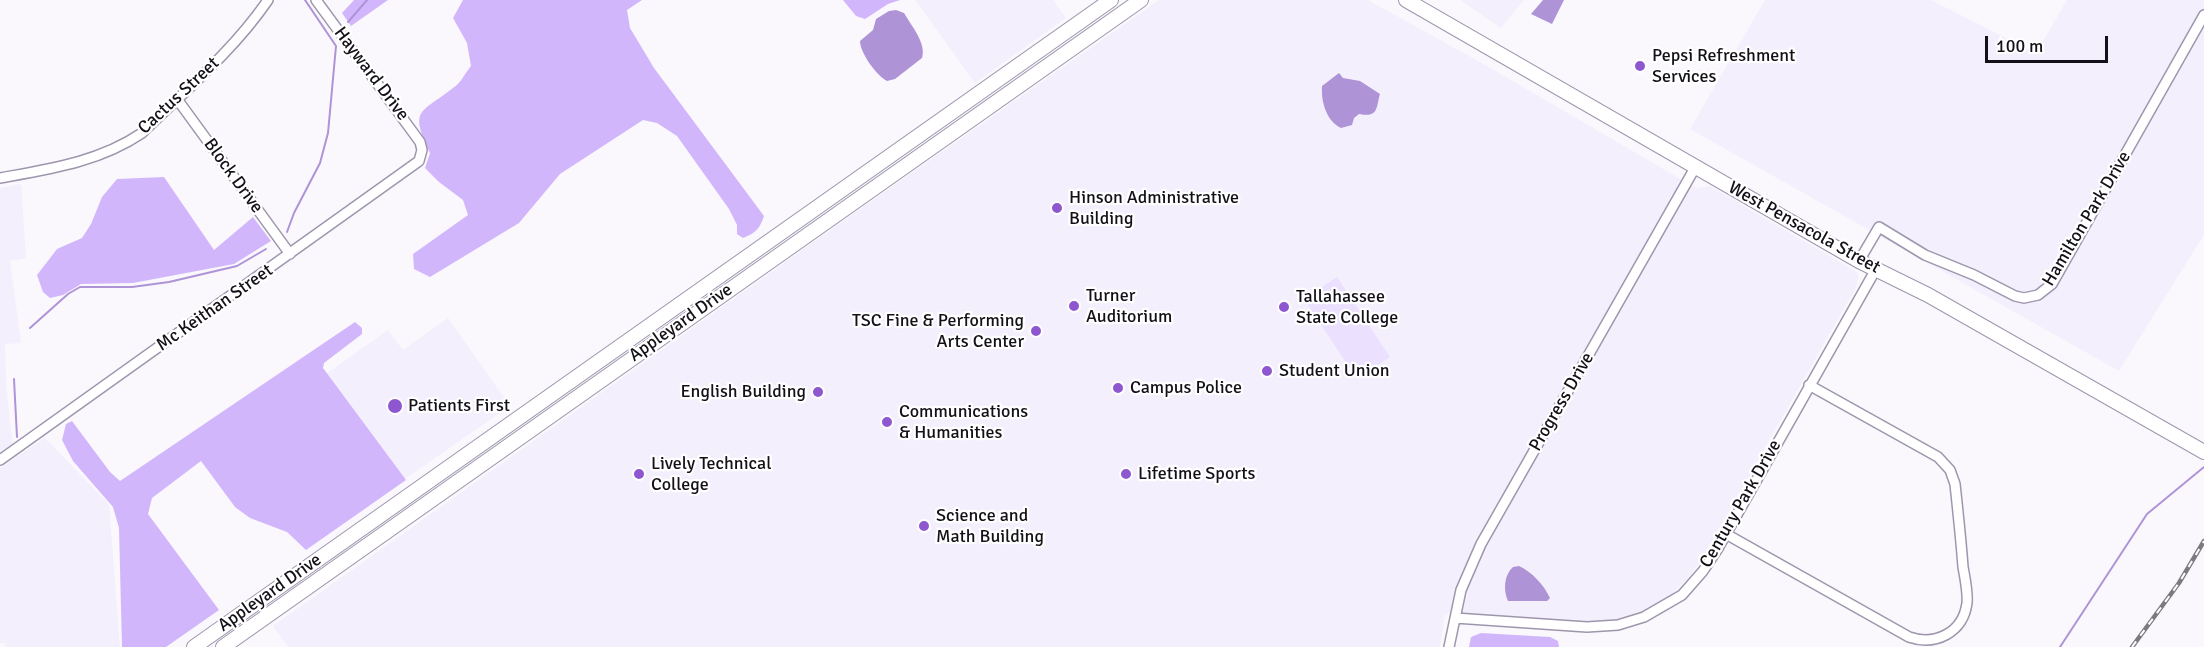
<!DOCTYPE html>
<html>
<head>
<meta charset="utf-8">
<style>
  body { margin:0 }
  #map { position:relative; width:2204px; height:647px; overflow:hidden; background:#faf8fd; font-family:Signika,sans-serif }
  canvas { display:block }
  .scale { position:absolute; left:1985px; top:36px; width:123px; height:27px; box-sizing:border-box; border:3px solid #141018; border-top:0; padding-left:8px; font-size:18px; line-height:21px; white-space:nowrap; color:#141018; -webkit-text-stroke:4px #fff; paint-order:stroke }
</style>
</head>
<body>
<div id="map">
<canvas width="2204" height="647"></canvas>
<div class="scale">100 m</div>
</div>
<script>
const g = document.querySelector('canvas').getContext('2d');
g.lineJoin = 'round';
function fill(path, color) { g.fillStyle = color; g.fill(path, 'evenodd'); }
function trace(path, color, width, dash) { g.strokeStyle = color; g.lineWidth = width; g.lineCap = dash ? 'butt' : 'round'; g.setLineDash(dash || []); g.stroke(path); }
function label(font, color, halo, rows, align = 'center') {
  g.font = font + ' Signika,sans-serif'; g.lineWidth = 4.5; g.setLineDash([]); g.textBaseline = 'middle'; g.strokeStyle = halo; g.fillStyle = color; for (const [text, x, y, turn = 0] of rows) {
    g.save(); g.translate(x, y); g.rotate((+turn || 0) * Math.PI / 180); g.textAlign = isNaN(turn) ? turn : align; if (halo) g.strokeText(text, 0, 0); g.fillText(text, 0, 0); g.restore();
  }
}
const built = new Path2D(`
  M 915,0 L 1053,0 L 1066,18 L 975,83 Z
  M 1159,0 L 1368,0 L 1487,66 L 1696,188 L 1710,186 L 1857,272 L 1859,277 L 1855,289 L 1701,561 L 1688,578 L 1671,595 L 1655,606 L 1632,616 L 1597,623 L 1445,614 L 1440,647 L 288,647 L 273,626 L 860,209 Z
  M 1460,0 L 1524,0 L 1501,28 Z
  M 1765,0 L 1931,0 L 2036,53 L 2067,0 L 2204,0 L 2204,235 L 2119,371 L 1690,129 Z
  M 21,184 L 26,258 L 10,261 L 21,343 L 5,344 L 6,385 L 13,447 L 0,455 L 0,188 Z
  M 448,318 L 510,406 L 402,481 L 326,374 L 388,330 L 403,350 Z
  M 45,438 L 109,504 L 120,647 L 5,647 L 5,643 L 0,643 L 0,468 Z`);
const green = new Path2D(`
  M 1337,277 L 1390,357 L 1357,379 L 1304,299 Z`);
const forest = new Path2D(`
  M 354,0 L 388,0 L 351,26 L 342,13 Z
  M 463,0 L 642,0 L 627,10 L 630,28 L 654,68 L 764,216 C 760,228 756,233 743,238 L 737,234 L 737,225 L 729,209 L 677,136 L 657,123 L 643,120 L 560,174 L 519,223 L 430,277 L 414,269 L 413,254 L 468,215 L 463,200 L 439,182 L 425,168 L 430,153 C 409,108 420,114 453,88 C 461,83 465,73 471,66 L 467,43 L 453,18 Z
  M 843,0 L 900,0 L 888,4 L 865,19 L 856,16 Z
  M 164,177 L 214,250 L 253,217 L 271,241 L 234,264 L 133,283 L 81,284 L 63,295 L 50,298 L 43,292 L 37,275 L 57,249 L 82,238 L 91,224 L 102,197 L 117,179 Z
  M 355,322 L 362,328 L 362,334 L 324,363 L 323,368 L 406,480 L 306,550 L 287,532 L 250,518 L 235,507 L 201,461 L 152,498 L 148,514 L 219,610 L 166,647 L 122,647 L 119,528 L 113,507 L 73,461 L 62,440 L 66,424 L 72,421 L 110,472 L 120,481 Z
  M 1481,633 L 1550,637 L 1558,641 L 1559,647 L 1469,647 L 1471,637 Z`);
const water = new Path2D(`
  M 1543,0 L 1564,0 L 1552,24 L 1531,14 Z
  M 896,10 L 904,13 C 911,25 927,44 922,58 L 895,79 L 887,81 C 877,76 860,53 860,41 L 873,30 L 876,19 L 889,11 Z
  M 1339,73 L 1343,78 L 1360,81 L 1380,94 C 1376,107 1379,118 1359,114 L 1354,118 L 1352,125 L 1341,128 C 1326,121 1321,101 1322,86 Z
  M 1519,566 C 1532,572 1544,585 1550,598 L 1547,601 L 1508,601 C 1503,590 1504,575 1513,567 Z`);
const stream = new Path2D(`
  M 348,22 L 367,0
  M 287,232 L 294,213 L 320,163 L 328,133 L 336,46 L 305,0
  M 30,328 L 68,294 L 80,287 L 132,287 L 169,282 L 237,266 L 266,249
  M 14,379 L 17,437
  M 2060,647 L 2147,514 L 2204,467`);
const minor = new Path2D(`
  M 177,99 L 290,254
  M 0,178 C 50,169 99,162 142,133 C 186,90 233,51 268,0
  M 1859,261 L 1879,227 L 1925,255 L 1974,275 L 2015,296 L 2024,298 L 2038,295 L 2052,284 L 2204,15
  M 0,460 L 419,161 L 422,150 L 420,142 L 316,0
  M 1726,534 L 1909,637 C 1935,646 1963,633 1967,603 C 1968,592 1965,578 1963,567 C 1961,539 1958,512 1955,484 L 1950,470 L 1938,457 L 1809,385
  M 1455,618 L 1587,627 L 1618,625 L 1644,617 L 1682,595 L 1703,571 L 1717,550 L 1876,269
  M 1449,647 L 1461,590 L 1481,544 L 1696,166`);
const secondary = new Path2D(`
  M 1406,0 L 1859,261 L 1928,295 L 2204,452
  M 194,647 L 1111,0
  M 223,647 L 1141,0`);
const rail = new Path2D(`
  M 2132,647 L 2179,583 L 2204,541`);
const markers = [
  [1640,66,6,"#8f57cf"],
  [1057,208,6,"#8f57cf"],
  [1074,306,6,"#8f57cf"],
  [1284,307,6,"#8f57cf"],
  [1036,331,6,"#8f57cf"],
  [1267,371,6,"#8f57cf"],
  [1118,388,6,"#8f57cf"],
  [818,392,6,"#8f57cf"],
  [395,406,8,"#8f57cf"],
  [887,422,6,"#8f57cf"],
  [639,474,6,"#8f57cf"],
  [1126,474,6,"#8f57cf"],
  [924,526,6,"#8f57cf"]
];
const poiNames = [
  ["Pepsi Refreshment",1652,56],
  ["Services",1652,77],
  ["Hinson Administrative",1069,198],
  ["Building",1069,219],
  ["Turner",1086,296],
  ["Auditorium",1086,317],
  ["Tallahassee",1296,297],
  ["State College",1296,318],
  ["TSC Fine & Performing",1024,321,"right"],
  ["Arts Center",1024,342,"right"],
  ["Student Union",1279,371],
  ["Campus Police",1130,388],
  ["English Building",806,392,"right"],
  ["Patients First",408,406],
  ["Communications",899,412],
  ["& Humanities",899,433],
  ["Lively Technical",651,464],
  ["College",651,485],
  ["Lifetime Sports",1138,474],
  ["Science and",936,516],
  ["Math Building",936,537]
];
const streetNames = [
  ["Hayward Drive",371,74,53],
  ["Cactus Street",179,96,-43],
  ["Block Drive",233,176,54],
  ["Hamilton Park Drive",2087,219,-59],
  ["West Pensacola Street",1804,228,29],
  ["Mc Keithan Street",215,308,-35],
  ["Appleyard Drive",681,323,-35],
  ["Progress Drive",1562,402,-60],
  ["Century Park Drive",1741,504,-60],
  ["Appleyard Drive",270,593,-35]
];
fill(built, '#f4effc');
fill(green, '#ebe0fe');
fill(forest, '#d2b6fc');
fill(water, '#af93d7');
trace(stream, '#af93d7', 2);
trace(minor, '#9e96ad', 12);
trace(secondary, '#9e96ad', 16);
trace(minor, '#fff', 9);
trace(secondary, '#fff', 14);
trace(rail, '#7c797f', 4.5);
trace(rail, '#fff', 2, [7]);
for (const [x, y, r, color] of markers) { const dot = new Path2D(); dot.arc(x, y, r, 0, 2 * Math.PI); g.fillStyle = color; g.fill(dot); trace(dot, '#fff', 2); }
label('18px', '#141018', '#fff', poiNames, 'left');
label('18px', '#141018', '#fff', streetNames);
</script>
</body>
</html>
